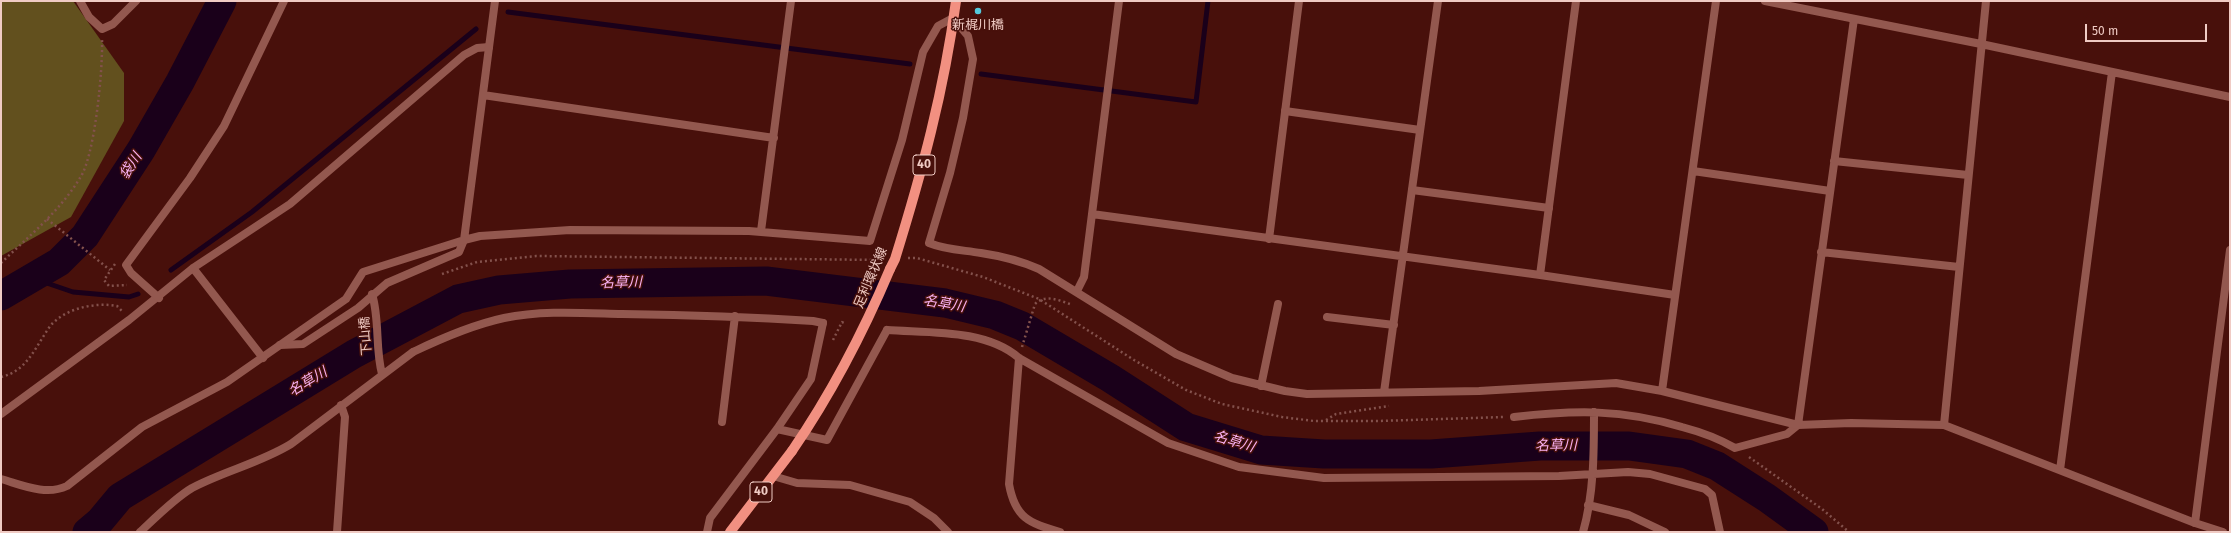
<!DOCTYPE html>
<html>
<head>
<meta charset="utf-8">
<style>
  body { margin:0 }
  #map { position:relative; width:2231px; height:533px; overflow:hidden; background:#48100b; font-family:"Fira Sans",sans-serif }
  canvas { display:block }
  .frame { position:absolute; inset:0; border:2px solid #f0cbc4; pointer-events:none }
  .scale { position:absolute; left:2085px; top:24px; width:122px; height:18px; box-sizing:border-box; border:2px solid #f0cbc4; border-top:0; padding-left:5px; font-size:12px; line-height:14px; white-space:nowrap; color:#f0cbc4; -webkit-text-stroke:3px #48100b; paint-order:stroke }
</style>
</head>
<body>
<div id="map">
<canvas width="2231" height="533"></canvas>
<div class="frame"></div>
<div class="scale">50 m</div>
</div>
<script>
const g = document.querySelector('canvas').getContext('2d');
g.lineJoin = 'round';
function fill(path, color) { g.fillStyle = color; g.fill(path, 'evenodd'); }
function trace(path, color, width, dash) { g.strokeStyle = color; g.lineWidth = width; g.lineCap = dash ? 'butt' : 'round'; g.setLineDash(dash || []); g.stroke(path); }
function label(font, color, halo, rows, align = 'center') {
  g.font = font + ' "Fira Sans","Noto Sans JP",sans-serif'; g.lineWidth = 3; g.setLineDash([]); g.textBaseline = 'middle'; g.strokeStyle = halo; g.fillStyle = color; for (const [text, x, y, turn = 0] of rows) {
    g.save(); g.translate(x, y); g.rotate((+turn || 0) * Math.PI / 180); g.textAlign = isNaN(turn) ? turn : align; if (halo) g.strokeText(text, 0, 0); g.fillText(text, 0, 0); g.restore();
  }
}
const forest = new Path2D(`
  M 1,1 L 73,1 L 124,73 L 124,121 L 71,217 L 1,256 Z`);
const stream = new Path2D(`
  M 508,12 L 910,64
  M 981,74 L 1196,102 L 1208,1
  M 171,270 L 252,212 L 476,29
  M 32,278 L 73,292 L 129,297 L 138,294`);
const river = new Path2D(`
  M 1,296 L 59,262 L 85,236 L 141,150 L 180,82 L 222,1
  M 87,532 L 100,521 L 120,497 L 354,354 L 458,299 L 499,290 L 570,284 L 766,281 L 945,303 L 995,315 L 1022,326 L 1110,378 L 1186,427 L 1261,450 L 1324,454 L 1431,454 L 1540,446 L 1629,446 L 1687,454 L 1717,466 L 1767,498 L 1814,532`);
const path = new Path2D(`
  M 47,219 L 110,270
  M 908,258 L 917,258 L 983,277 L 1039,299 L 1134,360 L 1186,390 L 1222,404 L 1282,417 L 1314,421 L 1379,421 L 1504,417
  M 1,263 C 28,237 60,211 80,178 C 95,156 103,68 102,40
  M 115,264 L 104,280 L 109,286 L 127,285
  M 442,274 L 477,262 L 536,256 L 881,260
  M 833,340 L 842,322 L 846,324
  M 1022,347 L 1035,304 C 1045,294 1058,300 1070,304
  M 1,377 C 28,371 36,345 51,325 C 66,308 96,302 117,306 L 122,311
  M 1326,420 L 1336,414 L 1389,406
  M 1749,457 L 1822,509 L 1849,532`);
const service = new Path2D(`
  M 1285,111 L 1420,130
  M 1412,190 L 1549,208
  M 193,268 L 263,358
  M 887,330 C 929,333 986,329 1019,358 L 1168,443 L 1239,467 L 1324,478 L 1559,476 L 1628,472 L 1650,474 L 1705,489 L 1712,495 L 1720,532
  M 280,345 L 303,344 L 358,308 L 387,283 L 459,252 L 464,240
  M 413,352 C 442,338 472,325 504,318 C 542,310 583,313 622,314 C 686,315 749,317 813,321 L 823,323
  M 1019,358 L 1009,484 C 1015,518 1029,523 1060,532
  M 1,414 L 129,320 L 193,268 L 290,204 L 464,55 L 477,48 L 489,47
  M 1514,417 C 1575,410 1622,409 1682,427 C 1701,432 1718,438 1735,448 L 1787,434 L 1798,425
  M 722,422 L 735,316
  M 1588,505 L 1629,515 L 1665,532
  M 337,532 L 345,417 L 341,405
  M 1583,532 C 1594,494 1594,451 1594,412`);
const minor = new Path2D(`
  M 80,1 L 89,17 L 102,29 L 113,24 L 136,1
  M 1765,1 L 1981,44 L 2230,97
  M 483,95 L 774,138
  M 1834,161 L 1968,175
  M 1693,171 L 1830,191
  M 1092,214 L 1540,275 L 1675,295
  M 761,231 L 791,1
  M 1269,239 L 1299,1
  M 464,240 L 495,1
  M 1821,252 L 1959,267
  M 1540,275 L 1576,1
  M 1077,291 L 1084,277 L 1119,1
  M 372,294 C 380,320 375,348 382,374
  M 159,298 L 131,273 L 126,265 L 190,178 L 224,126 L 284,1
  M 1327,317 L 1394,325
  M 1261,386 L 1278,304
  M 1662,391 L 1716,1
  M 1384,392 L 1438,1
  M 1798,425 L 1854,19
  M 1944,425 L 1986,1
  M 777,429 L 827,440 L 887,330
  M 2060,470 L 2112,72
  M 773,476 L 797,483 L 850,485 L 910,502 L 934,518 L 948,532
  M 1,479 C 22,485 46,496 67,486 L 142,427 L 227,382 L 346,299 L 363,272 L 464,240 L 480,236 L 570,230 L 749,231 L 870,241 L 902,140 L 923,52 L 938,26 L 953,18 L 968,36 L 973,59 L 963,118 L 950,173 L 929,243 C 946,250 963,250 981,253 C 1001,256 1021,261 1039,269 L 1176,354 L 1232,378 L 1285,391 L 1307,394 L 1479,391 L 1616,383 L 1662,391 L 1798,425 L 1851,423 L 1944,425 L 2195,523 L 2223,532
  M 140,532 C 155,518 175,498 192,488 C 224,471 260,463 291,444 L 413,352
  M 707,532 L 710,518 L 777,429 L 811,379 L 823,323`);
const tertiary = new Path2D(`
  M 2195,523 L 2230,250`);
const primary = new Path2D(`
  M 890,269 L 895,259 C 922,172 944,91 956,1
  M 730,532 L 792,451`);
const primaryBridge = new Path2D(`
  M 792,451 C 831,394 863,333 890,269`);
const markers = [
  [978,11,4,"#54cadd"]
];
const shields = [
  [924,165,22],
  [761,492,22]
];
const shieldNames = [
  ["40",924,165],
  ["40",761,492]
];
const poiNames = [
  ["新梶川橋",978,25]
];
const streetNames = [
  ["足利環状線",871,278,-67],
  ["下山橋",366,336,-94]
];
const waterNames = [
  ["袋川",131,166,-57],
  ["名草川",621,283,-1],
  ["名草川",944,304,10],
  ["名草川",308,382,-31],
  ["名草川",1234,442,17],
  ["名草川",1556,446,-1]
];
fill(forest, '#62501e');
trace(stream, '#1a001a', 5);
trace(river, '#1a001a', 29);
trace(path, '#83514c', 2.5, [2, 3]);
trace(service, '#93584f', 8);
trace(minor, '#93584f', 8);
trace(tertiary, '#93584f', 8);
trace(primary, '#f29081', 10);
trace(primaryBridge, '#f29081', 10);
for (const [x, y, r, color] of markers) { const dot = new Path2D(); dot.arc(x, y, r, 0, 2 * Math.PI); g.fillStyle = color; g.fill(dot); trace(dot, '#48100b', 1.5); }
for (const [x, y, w] of shields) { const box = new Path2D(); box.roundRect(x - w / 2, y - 10, w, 20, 3); g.fillStyle = '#48100b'; g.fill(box); trace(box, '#f0cbc4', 1); }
label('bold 12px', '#f0cbc4', null, shieldNames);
label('13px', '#f0cbc4', '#48100b', poiNames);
label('13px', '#f0cbc4', '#48100b', streetNames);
label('italic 14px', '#f9b2f4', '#48100b', waterNames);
</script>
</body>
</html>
